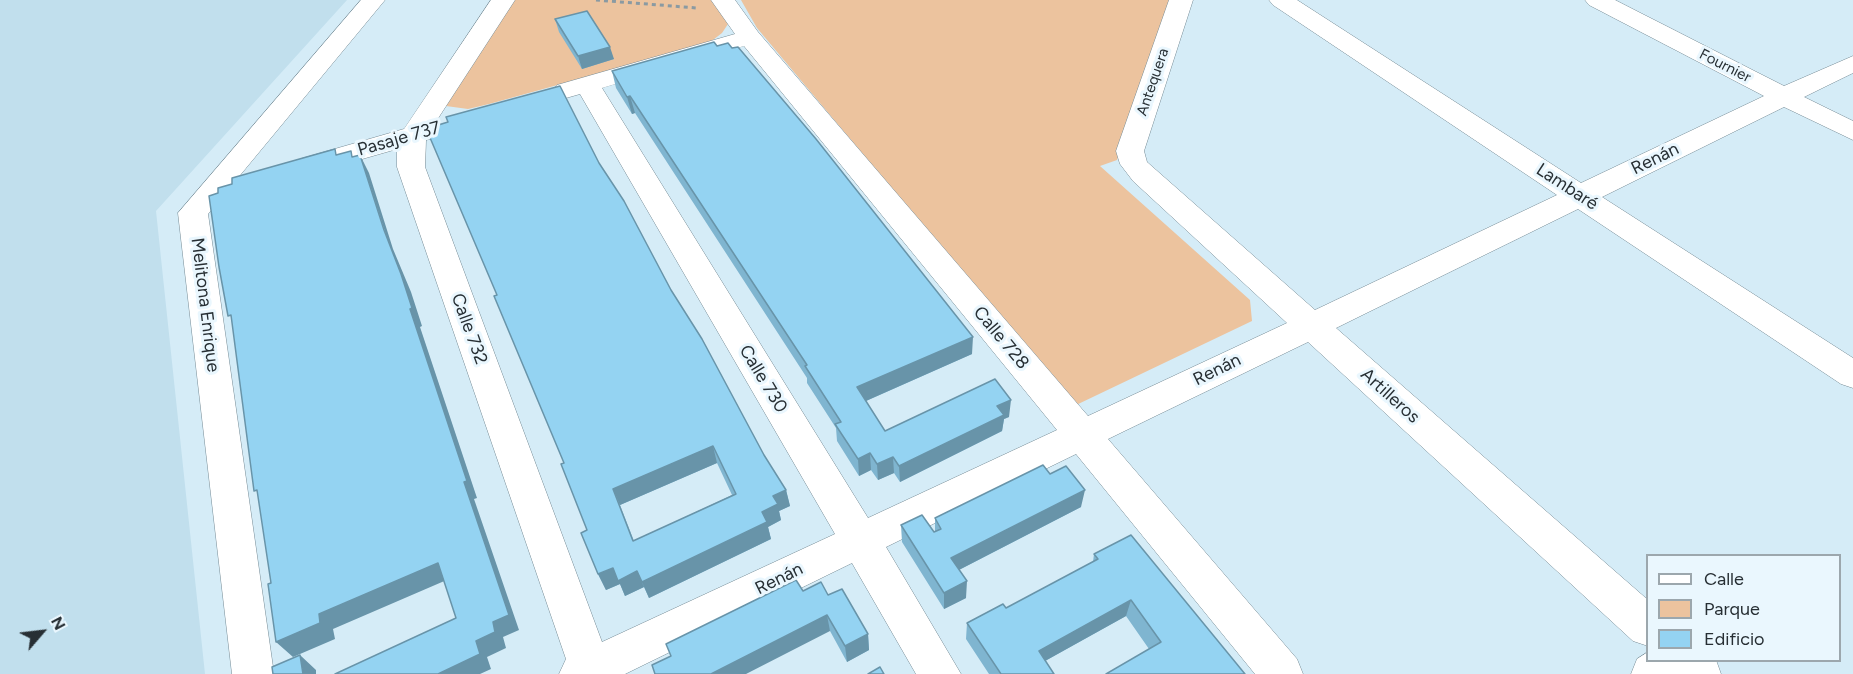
<!DOCTYPE html>
<html>
<head>
<meta charset="utf-8">
<style>
  body { margin:0 }
  #map { position:relative; width:1853px; height:674px; overflow:hidden; background:#d5ecf7; font-family:Figtree,sans-serif }
  canvas { display:block }
  .legend { position:absolute; left:1646px; top:554px; width:195px; height:108px; box-sizing:border-box; background:#eaf7fe; border:2px solid #9ca7ad; margin:0; padding:8px 10px; list-style:none; font-size:18px; color:#272f34 }
  .legend li { display:flex; align-items:center; gap:12px; height:30px }
  .legend b { width:30px; border:2px solid #9ca7ad }
  .north { position:absolute; left:12px; top:602px; width:60px; height:60px; -webkit-text-stroke:4px #eaf7fe; paint-order:stroke; rotate:62deg; font-size:16px; font-weight:700; line-height:24px; text-align:center; color:#272f34 }
  .north::after { content:''; display:block; margin:auto; width:21px; height:27px; background:#272f34; clip-path:polygon(50% 0,100% 100%,50% 72%,0 100%) }
</style>
</head>
<body>
<div id="map">
<canvas width="1853" height="674"></canvas>
<ul class="legend">
<li><b style="height:8px;background:#fff"></b>Calle</li>
<li><b style="height:16px;background:#ecc39e"></b>Parque</li>
<li><b style="height:16px;background:#94d3f2"></b>Edificio</li>
</ul>
<div class="north">N</div>
</div>
<script>
const g = document.querySelector('canvas').getContext('2d');
g.lineJoin = 'round';
function fill(path, color) { g.fillStyle = color; g.fill(path, 'evenodd'); }
function trace(path, color, width, dash) { g.strokeStyle = color; g.lineWidth = width; g.lineCap = dash ? 'butt' : 'round'; g.setLineDash(dash || []); g.stroke(path); }
function label(font, color, halo, rows, align = 'center') {
  g.font = font + ' Figtree,sans-serif'; g.lineWidth = 6; g.setLineDash([]); g.textBaseline = 'middle'; g.strokeStyle = halo; g.fillStyle = color; for (const [text, x, y, turn = 0] of rows) {
    g.save(); g.translate(x, y); g.rotate((+turn || 0) * Math.PI / 180); g.textAlign = isNaN(turn) ? turn : align; if (halo) g.strokeText(text, 0, 0); g.fillText(text, 0, 0); g.restore();
  }
}
const built = new Path2D(`
  M 0,0 L 347,0 L 156,211 L 205,674 L 0,674 Z`);
const green = new Path2D(`
  M 509,0 L 714,0 L 728,24 L 722,33 L 709,43 L 489,104 L 468,109 L 446,106 L 447,99 Z
  M 741,0 L 1172,0 L 1117,160 L 1100,166 L 1250,300 L 1252,321 L 1074,406 L 757,28 Z`);
const path = new Path2D(`
  M 596,0 L 697,8`);
const minor = new Path2D(`
  M 361,0 L 385,0 L 208,214 L 274,674 L 232,674 L 178,213 Z
  M 491,0 L 515,0 L 435,123 L 441,124 L 444,130 L 441,136 L 426,140 L 425,167 L 602,642 L 835,534 L 580,94 L 566,98 L 557,95 L 553,90 L 557,85 L 735,34 L 711,0 L 735,0 L 758,32 L 1088,416 L 1287,323 L 1133,181 L 1120,164 L 1116,151 L 1169,0 L 1193,0 L 1144,151 L 1147,162 L 1315,310 L 1557,195 L 1273,5 L 1269,0 L 1297,0 L 1581,183 L 1764,96 L 1589,5 L 1585,0 L 1615,0 L 1784,86 L 1853,56 L 1853,73 L 1804,97 L 1853,121 L 1853,140 L 1784,107 L 1602,197 L 1853,358 L 1853,388 L 1841,384 L 1578,209 L 1336,328 L 1648,600 L 1648,646 L 1633,641 L 1308,342 L 1108,439 L 1297,659 L 1303,674 L 1255,674 L 1076,454 L 886,547 L 961,674 L 916,674 L 852,563 L 625,674 L 559,674 L 566,659 L 397,167 L 397,149 L 310,174 L 300,171 L 296,165 L 300,159 L 404,129 ZM 744,46 L 1057,430 L 868,518 L 602,88 Z
  M 1648,652 L 1648,660 L 1716,660 L 1721,674 L 1631,674 L 1637,659 Z`);
const wall = new Path2D(`
  M 555,19 L 614,59 L 582,69 L 559,32 Z
  M 612,71 L 972,354 L 866,401 L 885,431 L 1009,417 L 1004,419 L 1002,431 L 900,482 L 894,473 L 878,480 L 871,470 L 859,476 L 837,441 L 836,428 L 807,383 L 807,378 L 635,113 L 632,114 L 616,88 Z
  M 599,163 L 671,290 L 764,455 L 786,490 L 790,506 L 779,511 L 781,520 L 768,527 L 771,539 L 649,598 L 644,587 L 625,596 L 620,584 L 606,590 L 598,574 L 587,530 L 564,463 L 497,295 ZM 717,463 L 732,495 L 634,541 L 620,505 Z
  M 1050,474 L 1081,507 L 959,570 L 966,598 L 944,609 L 902,542 L 901,525 L 934,532 L 935,532 L 935,518 Z
  M 1094,554 L 1245,674 L 1149,649 L 1126,616 L 1045,661 L 1054,674 L 989,674 L 966,639 L 967,623 L 1006,608 L 1093,562 Z
  M 803,591 L 828,595 L 868,634 L 869,650 L 847,662 L 830,631 Z`);
const shadedWall = new Path2D(`
  M 610,47 L 614,59 L 582,69 L 578,56 Z
  M 630,96 L 635,113 L 632,114 L 627,97 Z
  M 360,155 L 369,173 L 393,249 L 411,292 L 422,326 L 420,327 L 477,498 L 474,499 L 519,630 L 503,637 L 506,648 L 487,657 L 491,669 L 480,674 L 438,674 L 476,641 L 493,622 L 464,482 L 410,309 Z
  M 973,337 L 972,354 L 859,404 L 857,387 Z
  M 1011,400 L 1009,417 L 1004,419 L 1002,431 L 900,482 L 899,466 L 997,406 Z
  M 713,446 L 717,463 L 620,505 L 613,489 Z
  M 870,453 L 871,470 L 859,476 L 858,459 Z
  M 893,457 L 894,473 L 878,480 L 877,464 Z
  M 786,490 L 790,506 L 779,511 L 781,520 L 768,527 L 771,539 L 649,598 L 642,582 L 762,512 L 773,496 Z
  M 1085,490 L 1081,507 L 951,574 L 951,558 Z
  M 438,563 L 449,579 L 333,629 L 335,639 L 293,657 L 276,642 L 319,614 Z
  M 613,568 L 637,571 L 644,587 L 625,596 L 620,584 L 606,590 L 598,574 Z
  M 967,581 L 966,598 L 944,609 L 944,593 Z
  M 1131,600 L 1126,616 L 1036,666 L 1039,651 Z
  M 827,615 L 830,631 L 746,674 L 711,674 Z
  M 868,634 L 869,650 L 847,662 L 845,646 Z
  M 300,655 L 316,670 L 316,674 L 303,674 Z`);
const building = new Path2D(`
  M 587,11 L 610,47 L 578,56 L 555,19 Z
  M 714,42 L 717,46 L 728,43 L 732,48 L 738,47 L 816,139 L 973,337 L 857,387 L 885,431 L 995,379 L 1011,400 L 997,406 L 1004,415 L 899,466 L 893,457 L 877,464 L 870,453 L 858,459 L 835,424 L 841,422 L 805,366 L 807,365 L 630,96 L 627,97 L 612,71 Z
  M 560,86 L 599,163 L 624,201 L 671,290 L 702,339 L 764,455 L 786,490 L 773,496 L 778,504 L 762,512 L 767,522 L 642,582 L 637,571 L 618,581 L 613,568 L 598,574 L 581,533 L 587,530 L 561,464 L 564,463 L 494,296 L 497,295 L 428,133 L 437,130 L 435,126 L 448,122 L 446,117 ZM 713,446 L 736,494 L 633,541 L 613,489 Z
  M 335,149 L 336,155 L 351,151 L 352,157 L 360,155 L 384,230 L 401,274 L 412,308 L 410,309 L 467,481 L 464,482 L 509,615 L 493,622 L 495,632 L 476,641 L 480,654 L 438,674 L 335,674 L 456,618 L 438,563 L 319,614 L 320,623 L 276,642 L 268,584 L 271,583 L 257,490 L 254,491 L 231,315 L 228,316 L 219,267 L 209,196 L 218,193 L 218,188 L 232,184 L 232,178 Z
  M 1043,465 L 1050,474 L 1066,466 L 1085,490 L 951,558 L 967,581 L 944,593 L 901,525 L 922,515 L 934,532 L 941,529 L 935,518 Z
  M 1131,535 L 1245,674 L 1106,674 L 1161,642 L 1131,600 L 1039,651 L 1054,674 L 1001,674 L 967,623 L 1003,604 L 1006,608 L 1098,559 L 1094,554 Z
  M 796,580 L 803,591 L 821,582 L 828,595 L 842,589 L 868,634 L 845,646 L 827,615 L 711,674 L 655,674 L 652,665 L 671,656 L 666,644 Z
  M 300,655 L 303,674 L 273,674 L 272,667 Z
  M 880,667 L 884,674 L 868,674 Z`);
const farStreetnames = [
  ["Fournier",1725,66,27],
  ["Antequera",1153,82,-71]
];
const streetNames = [
  ["Pasaje 737",399,139,-16],
  ["Renán",1655,159,-26],
  ["Lambaré",1567,187,33],
  ["Melitona Enrique",205,305,83],
  ["Calle 732",469,329,70],
  ["Calle 728",1001,338,50],
  ["Renán",1217,370,-26],
  ["Calle 730",763,379,59],
  ["Artilleros",1390,396,42],
  ["Renán",779,579,-26]
];
fill(built, '#c1dfed');
fill(green, '#ecc39e');
trace(minor, '#768b95', 1);
trace(path, '#8a9aa2', 3, [4, 4]);
fill(minor, '#fff');
fill(wall, '#7fb5d0');
fill(shadedWall, '#6894a9');
fill(building, '#94d3f2');
trace(building, '#6894a9', 1.5);
label('15px', '#272f34', '#eaf7fe', farStreetnames);
label('18px', '#272f34', '#eaf7fe', streetNames);
</script>
</body>
</html>
